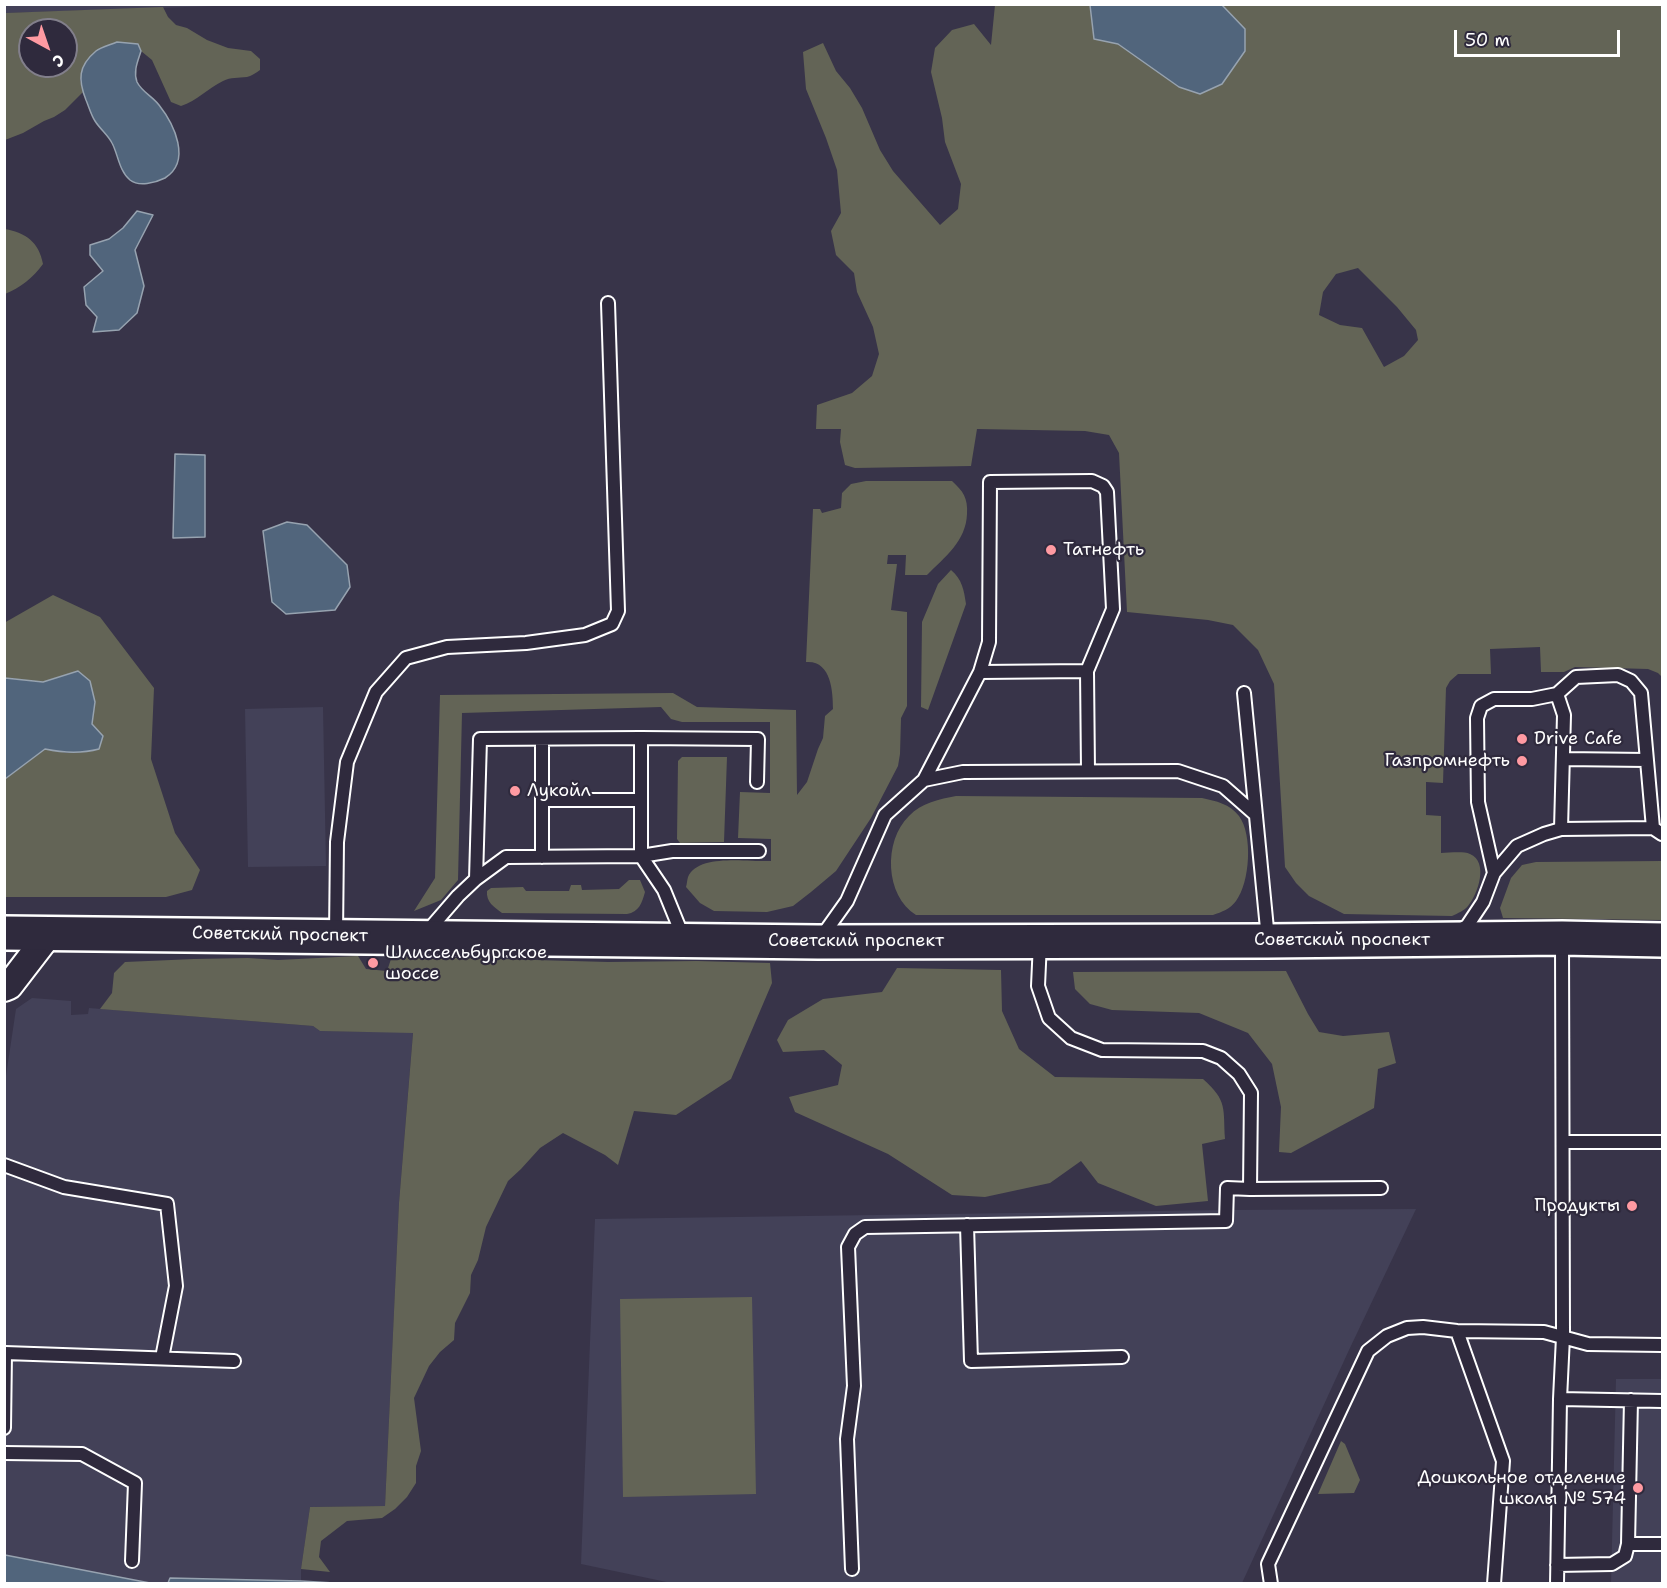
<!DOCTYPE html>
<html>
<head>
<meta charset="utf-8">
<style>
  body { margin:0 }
  #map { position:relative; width:1667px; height:1588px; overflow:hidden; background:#383449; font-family:"Shantell Sans",sans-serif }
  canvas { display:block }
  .frame { position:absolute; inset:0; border:6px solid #fff; pointer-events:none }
  .north { position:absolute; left:18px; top:18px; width:60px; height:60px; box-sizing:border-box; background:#2f2a3d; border:2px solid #827f8b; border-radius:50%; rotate:140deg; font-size:16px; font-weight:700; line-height:24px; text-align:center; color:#fff }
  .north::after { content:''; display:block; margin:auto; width:21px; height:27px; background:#ff9aa2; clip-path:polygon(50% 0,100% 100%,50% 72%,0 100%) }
  .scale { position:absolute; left:1454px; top:30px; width:166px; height:27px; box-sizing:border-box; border:3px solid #fff; border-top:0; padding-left:8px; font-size:18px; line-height:21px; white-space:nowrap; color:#fff; -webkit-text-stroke:4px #2f2a3d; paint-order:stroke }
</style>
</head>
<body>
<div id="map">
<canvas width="1667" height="1588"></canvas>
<div class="frame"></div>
<div class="north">С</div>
<div class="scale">50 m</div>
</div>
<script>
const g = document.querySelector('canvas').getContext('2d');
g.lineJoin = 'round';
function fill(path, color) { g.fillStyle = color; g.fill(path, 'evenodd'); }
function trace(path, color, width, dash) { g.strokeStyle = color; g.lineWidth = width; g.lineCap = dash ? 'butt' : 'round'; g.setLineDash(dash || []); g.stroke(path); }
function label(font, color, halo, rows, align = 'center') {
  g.font = font + ' "Shantell Sans",sans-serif'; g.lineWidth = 4.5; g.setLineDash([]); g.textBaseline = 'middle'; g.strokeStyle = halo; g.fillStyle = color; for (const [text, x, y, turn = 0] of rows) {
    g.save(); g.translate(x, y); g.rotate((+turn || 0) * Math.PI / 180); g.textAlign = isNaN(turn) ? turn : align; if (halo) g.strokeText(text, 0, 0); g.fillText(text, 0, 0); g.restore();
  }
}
const built = new Path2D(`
  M 5,4 L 246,4 L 246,5 L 5,13 Z
  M 323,707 L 326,866 L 248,867 L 245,709 Z
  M 32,998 L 71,1001 L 71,1015 L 88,1014 L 89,1008 L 313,1026 L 320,1031 L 413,1032 L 399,1203 L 385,1506 L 310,1507 L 301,1569 L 301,1581 L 170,1578 L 168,1583 L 150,1583 L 5,1555 L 4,1089 L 16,1009 Z
  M 1416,1209 L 1349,1350 L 1242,1583 L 676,1584 L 581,1564 L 595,1219 L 1227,1210 Z
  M 1616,1379 L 1662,1379 L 1662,1583 L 1611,1584 Z`);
const green = new Path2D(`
  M 995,5 L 1090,5 L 1094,38 L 1118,44 L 1179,87 L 1245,29 L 1222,5 L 1662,5 L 1662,677 L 1658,673 L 1648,669 L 1575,667 L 1564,672 L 1541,672 L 1540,647 L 1490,649 L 1491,674 L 1458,674 L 1450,681 L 1446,688 L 1443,783 L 1426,782 L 1426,815 L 1441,816 L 1441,853 C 1449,853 1463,851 1470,854 C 1489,862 1478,894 1468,906 C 1464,911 1458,913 1452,916 L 1344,914 L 1309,896 L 1296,883 L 1285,867 L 1274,684 L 1258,650 L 1233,625 L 1208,620 L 1127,612 L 1119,453 L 1109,435 L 1085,431 L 977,429 L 971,466 L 855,468 L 845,465 L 840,442 L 841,429 L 816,429 L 817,405 L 852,393 L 872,376 L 879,354 L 873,327 L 857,292 L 854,273 L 836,255 L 831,231 L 841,213 L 837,170 L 826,138 L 806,89 L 803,52 L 823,43 L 836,71 L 850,88 L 862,108 L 880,150 L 893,171 L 940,225 L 958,209 L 961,184 L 945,142 L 942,118 L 931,72 L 935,48 L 952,30 L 974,24 L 991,45 ZM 1358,268 L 1397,307 L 1416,330 L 1418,340 L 1404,356 L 1384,367 L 1362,328 L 1340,325 L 1319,315 L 1323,292 L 1336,274 Z
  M 163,7 L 168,17 L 176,25 L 187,28 L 207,40 L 228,48 L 251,51 L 260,59 L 260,70 C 256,73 251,76 247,77 C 238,78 231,77 223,81 C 208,88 197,101 181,106 L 171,102 L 152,60 L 141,51 L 138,44 L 80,79 L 83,92 L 65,110 L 54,117 L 44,121 L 23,133 L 5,140 L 5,13 ZM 30,30 L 66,30 L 66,66 L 30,66 Z
  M 5,229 C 26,233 39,242 43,264 C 33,278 20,288 5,294 Z
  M 866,481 L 952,481 C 963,491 968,498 967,514 C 966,541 945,557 927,575 L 905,575 L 906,555 L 888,555 L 887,564 L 897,564 L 891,610 L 907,612 L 907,706 L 901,718 L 900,754 L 898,766 L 871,818 L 836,871 L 811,892 L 793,906 L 767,912 L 714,911 L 700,903 L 686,887 C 687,884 687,880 688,877 C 698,853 749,862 771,861 L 771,839 L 738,838 L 740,792 L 770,793 L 770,722 L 682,722 L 671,719 L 661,707 L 462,713 L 458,880 L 441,900 L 414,911 L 435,878 L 440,695 L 673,693 L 697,707 L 796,710 L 797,795 L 807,782 L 818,749 L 823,738 L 825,716 L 833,709 C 833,691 831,660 806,662 L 813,509 L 820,509 L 822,513 L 841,508 L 842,493 L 851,484 Z
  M 951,570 C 962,579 964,590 966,604 L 928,710 L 921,707 L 922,622 L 938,584 Z
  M 53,595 L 100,617 L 154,688 L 151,759 L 175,833 L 200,870 L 192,890 L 166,897 L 5,897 L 5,779 L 45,749 L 68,753 L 92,724 L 95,702 L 78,671 L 43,682 L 5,678 L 4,623 Z
  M 682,757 L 727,757 L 724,842 L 680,843 L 677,839 L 678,761 Z
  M 956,796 L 1202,798 C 1216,801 1230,804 1239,816 C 1253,835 1250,882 1236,901 C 1230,909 1222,912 1213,915 L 916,915 C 885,896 883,841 909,816 C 921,803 940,799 956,796 Z
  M 1662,861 L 1662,920 L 1503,918 L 1500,908 L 1511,878 L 1522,865 L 1536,862 Z
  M 629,880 L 640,880 L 645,892 C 642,903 639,912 627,914 L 502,913 C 494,907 486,902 487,891 L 491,888 L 523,887 L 526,891 L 569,891 L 571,885 L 581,885 L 582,890 L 619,889 Z
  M 358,956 L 366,969 L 387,971 L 392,956 L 608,962 L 697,961 L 770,963 L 772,983 L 731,1079 L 676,1115 L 634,1111 L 618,1165 L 605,1155 L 563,1133 L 540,1148 L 521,1169 L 508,1181 L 486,1227 L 478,1260 L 471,1275 L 470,1293 L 455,1323 L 454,1340 L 440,1352 L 429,1366 L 414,1398 L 421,1451 L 416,1466 L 416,1483 L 407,1497 L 395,1509 L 382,1518 L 347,1521 L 321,1541 L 319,1557 L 330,1572 L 301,1569 L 310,1507 L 385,1506 L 399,1203 L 413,1033 L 320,1031 L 313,1026 L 100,1009 L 112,993 L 114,973 L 125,962 L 194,959 L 248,958 L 278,960 Z
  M 897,968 L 1001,970 L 1002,1011 L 1019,1049 L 1055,1077 L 1203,1079 C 1228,1101 1223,1109 1225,1139 L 1202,1144 L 1208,1201 L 1156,1206 L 1098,1183 L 1081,1161 L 1050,1183 L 985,1197 L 952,1195 L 888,1154 L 795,1112 L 789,1097 L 838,1085 L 842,1065 L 824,1050 L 783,1052 L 777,1040 L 788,1020 L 823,999 L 882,992 Z
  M 1286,971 L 1308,1014 L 1319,1032 L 1343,1036 L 1389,1032 L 1396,1063 L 1378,1069 L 1374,1108 L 1291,1153 L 1279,1152 L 1281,1107 L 1272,1064 L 1248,1033 L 1199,1013 L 1112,1010 L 1090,1004 L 1075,989 L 1073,972 Z
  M 752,1297 L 756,1494 L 623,1497 L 620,1299 Z
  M 1341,1441 L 1345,1444 L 1360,1480 L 1354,1493 L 1318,1494 Z`);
const water = new Path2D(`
  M 1090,5 L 1222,5 L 1245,29 L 1245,51 L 1222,84 L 1200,94 L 1179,87 L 1118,44 L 1094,39 Z
  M 117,42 L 138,44 L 141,51 C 138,61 133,71 137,82 C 142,92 152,96 159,105 C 174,124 192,161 165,178 C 155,183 139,187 130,180 C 119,171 118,154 112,143 C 108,135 100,129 95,121 C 91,115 89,107 86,100 C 78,80 78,66 96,51 C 101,47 110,45 117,42 Z
  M 137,211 L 153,215 L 135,250 L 144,286 L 137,313 L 119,330 L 93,332 L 97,317 L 86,305 L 84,287 L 103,271 L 90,255 L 90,245 L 109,239 L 123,228 Z
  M 175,454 L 205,455 L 205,537 L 173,538 Z
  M 287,522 L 307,525 L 347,565 L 350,587 L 335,610 L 286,614 L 272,602 L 263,531 Z
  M 78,671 L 90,681 L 95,702 L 92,724 L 103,736 L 99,749 C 80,754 64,753 45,749 L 5,779 L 5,678 L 43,682 Z
  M 4,1555 L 5,1555 L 150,1583 L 5,1583 Z
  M 170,1578 L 301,1581 L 334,1583 L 168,1583 Z`);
const service = new Path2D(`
  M 980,672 L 989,642 L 990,482 L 1092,481 L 1103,486 L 1107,492 L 1113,609 L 1087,671
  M 1244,693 L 1268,939
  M 1557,694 L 1564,715 L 1561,829
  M 641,738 L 758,739 L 757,782
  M 542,739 L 542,857
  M 1563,759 L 1647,760
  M 924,780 L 980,672 L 1087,671 L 1088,771
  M 542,800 L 641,800
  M 1494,873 L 1478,802 L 1477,718 L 1481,706 L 1494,699 L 1532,699 L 1557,694 L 1576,677 L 1618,675 L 1631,681 L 1641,693 L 1653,828
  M 476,879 L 480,739 L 641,738 L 641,856 L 672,851 L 759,851
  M 1457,932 L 1467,926 L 1483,902 L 1494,873 L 1517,846 L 1544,834 L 1561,829 L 1653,828 L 1662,834
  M 426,933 L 458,896 L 476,879 L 506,857 L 641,856 L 664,890 L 684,939
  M 336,935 L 337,842 L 347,762 L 376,692 L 406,658 L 447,647 L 526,643 L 585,635 L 612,624 L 618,611 L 608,303
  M 820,939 L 847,901 L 885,815 L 924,780 L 963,772 L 1178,771 L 1223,786 L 1256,815
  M 1040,942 L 1038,986 L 1049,1018 L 1071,1038 L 1102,1050 L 1203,1051 L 1221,1058 L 1239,1074 L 1251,1093 L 1250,1189
  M 1563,1142 L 1662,1142
  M 4,1165 L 64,1187 L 167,1204 L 176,1286 L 162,1358
  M 967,1225 L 971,1361 L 1122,1357
  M 1457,1331 L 1503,1461 L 1494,1584
  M 1560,1399 L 1662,1401
  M 4,1428 L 5,1353 L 234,1361
  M 4,1453 L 82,1454 L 135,1483 L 132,1561
  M 1628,1544 L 1631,1400
  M 1557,1565 L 1612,1564 L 1625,1556 L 1628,1544 L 1662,1544
  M 852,1569 L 847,1439 L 854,1386 L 848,1247 L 855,1234 L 865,1227 L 1226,1221 L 1227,1188 L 1250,1189 L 1381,1188
  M 1271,1584 L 1268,1564 L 1368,1351 L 1387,1336 L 1407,1328 L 1423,1327 L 1457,1331 L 1544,1332 L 1588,1344 L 1662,1345
  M 1557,1584 L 1560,1399 L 1563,1337 L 1562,940`);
const minor = new Path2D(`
  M 4,988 L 9,986 L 49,934`);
const primary = new Path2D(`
  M 4,933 L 818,942 L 1268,941 L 1562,938 L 1662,940`);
const markers = [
  [1051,550,6,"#ff9aa2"],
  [1522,739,6,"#ff9aa2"],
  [1522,761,6,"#ff9aa2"],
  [515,791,6,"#ff9aa2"],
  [373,963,6,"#ff9aa2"],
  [1632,1206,6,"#ff9aa2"],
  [1638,1488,6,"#ff9aa2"]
];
const poiNames = [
  ["Татнефть",1063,550],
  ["Drive Cafe",1534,739],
  ["Газпромнефть",1510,761,"right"],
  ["Лукойл",527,791],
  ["Шлиссельбургское",385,953],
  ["шоссе",385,974],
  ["Продукты",1620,1206,"right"],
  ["Дошкольное отделение",1626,1478,"right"],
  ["школы № 574",1626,1499,"right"]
];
const streetNames = [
  ["Советский проспект",280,935,1],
  ["Советский проспект",1342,940],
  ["Советский проспект",856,941]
];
fill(built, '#434158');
fill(green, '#636456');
fill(water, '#51657c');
trace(water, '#97a3b0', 1.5);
trace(service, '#fff', 16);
trace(minor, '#fff', 30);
trace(primary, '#fff', 38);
trace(service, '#2f2a3d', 12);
trace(minor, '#2f2a3d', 26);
trace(primary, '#2f2a3d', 33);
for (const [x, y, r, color] of markers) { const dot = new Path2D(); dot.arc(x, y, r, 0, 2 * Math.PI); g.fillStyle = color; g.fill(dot); trace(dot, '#2f2a3d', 2); }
label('18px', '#fff', '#2f2a3d', poiNames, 'left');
label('18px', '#fff', '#2f2a3d', streetNames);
</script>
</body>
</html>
